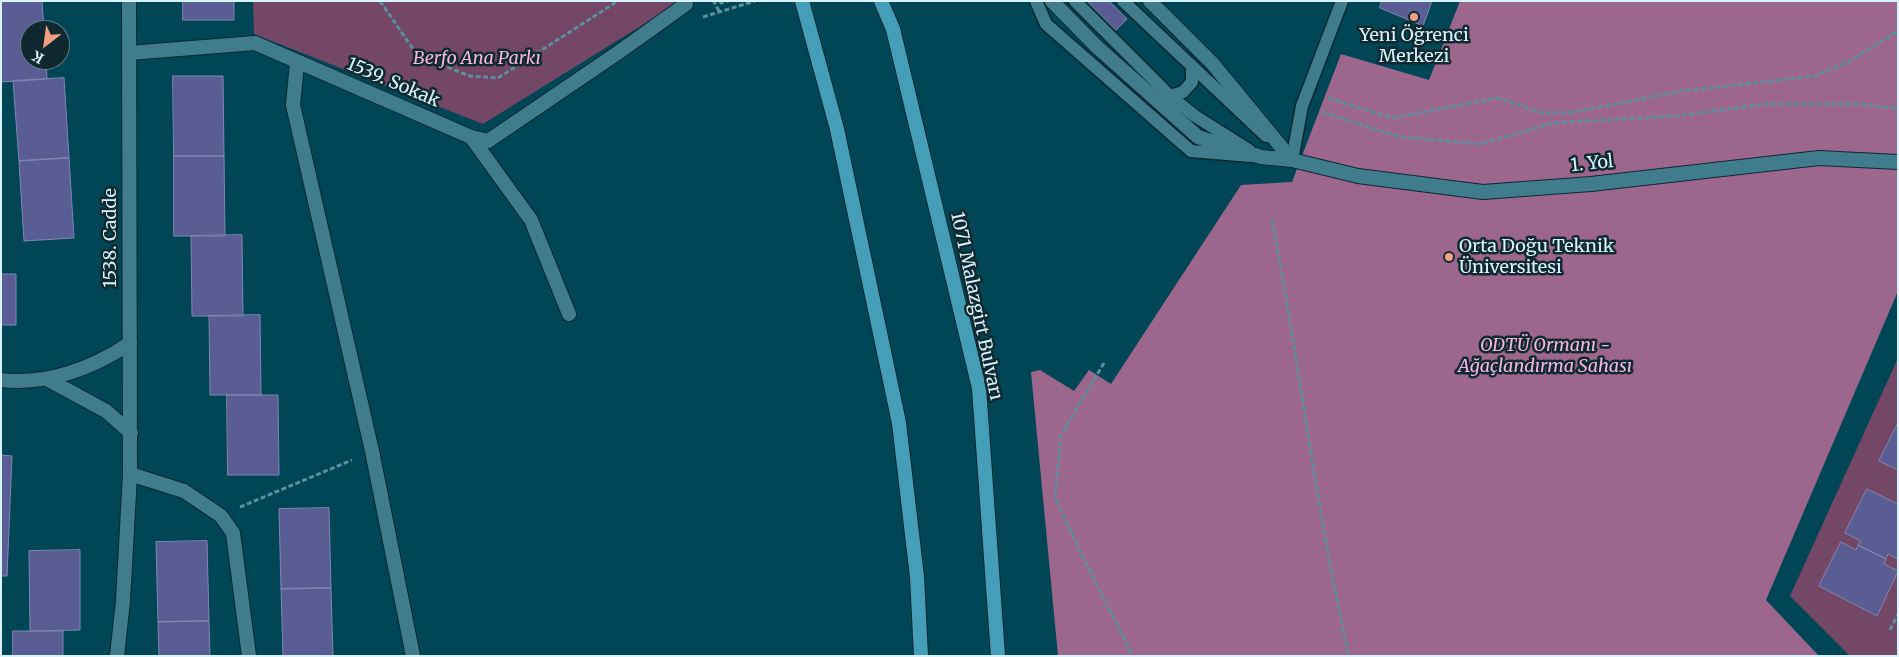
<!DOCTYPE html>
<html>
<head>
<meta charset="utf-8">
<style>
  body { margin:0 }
  #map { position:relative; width:1899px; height:657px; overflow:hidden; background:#004656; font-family:Merriweather,serif }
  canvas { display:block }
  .frame { position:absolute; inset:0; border:2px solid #d7f4fe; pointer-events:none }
  .north { position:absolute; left:20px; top:20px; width:50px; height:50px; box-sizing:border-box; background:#102930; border:1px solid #607a82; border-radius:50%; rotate:210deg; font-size:14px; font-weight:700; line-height:20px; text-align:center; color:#d7f4fe }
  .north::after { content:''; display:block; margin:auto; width:18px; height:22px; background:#f39f83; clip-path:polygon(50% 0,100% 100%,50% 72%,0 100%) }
</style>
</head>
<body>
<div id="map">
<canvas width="1899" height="657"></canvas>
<div class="frame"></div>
<div class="north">K</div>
</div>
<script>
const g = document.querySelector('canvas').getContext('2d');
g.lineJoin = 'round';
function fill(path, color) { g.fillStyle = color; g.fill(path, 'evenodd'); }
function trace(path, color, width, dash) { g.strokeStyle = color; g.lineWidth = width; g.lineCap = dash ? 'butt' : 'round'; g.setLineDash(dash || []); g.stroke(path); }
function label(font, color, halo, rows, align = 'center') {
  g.font = font + ' Merriweather,serif'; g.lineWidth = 5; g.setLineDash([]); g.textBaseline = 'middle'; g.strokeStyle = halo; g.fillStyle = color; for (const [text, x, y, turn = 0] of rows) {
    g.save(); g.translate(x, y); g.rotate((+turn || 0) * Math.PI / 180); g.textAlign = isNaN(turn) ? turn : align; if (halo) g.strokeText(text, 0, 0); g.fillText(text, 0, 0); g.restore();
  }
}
const green = new Path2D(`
  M 253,1 L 681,1 L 483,124 L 254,34 Z
  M 1898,358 L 1898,656 L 1850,656 L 1790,596 Z`);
const forest = new Path2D(`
  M 1460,1 L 1898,1 L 1898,291 L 1766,600 L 1819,656 L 1058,656 L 1031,372 L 1040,370 L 1074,391 L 1089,370 L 1111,384 L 1241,185 L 1292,182 L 1341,54 L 1429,80 Z`);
const building = new Path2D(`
  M 42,1 L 44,30 L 30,30 L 30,60 L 46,60 L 47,79 L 1,82 L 1,2 Z
  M 183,1 L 234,1 L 234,20 L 183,20 Z
  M 1087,1 L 1109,1 L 1127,19 L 1116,30 Z
  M 1382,1 L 1432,1 L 1423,26 L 1380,8 Z
  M 173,76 L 223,76 L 224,156 L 174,156 Z
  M 64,78 L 69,158 L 19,161 L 13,81 Z
  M 174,156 L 224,156 L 225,236 L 174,236 Z
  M 69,158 L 74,238 L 24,241 L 19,161 Z
  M 242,235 L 243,316 L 192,316 L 191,236 Z
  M 1,274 L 16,274 L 16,325 L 1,325 Z
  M 260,315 L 261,395 L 210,395 L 209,316 Z
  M 227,395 L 278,395 L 279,475 L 228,475 Z
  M 1898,423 L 1898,470 L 1879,461 Z
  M 1,455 L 12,456 L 7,576 L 1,576 Z
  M 1867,489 L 1898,504 L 1898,559 L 1888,554 L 1886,559 L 1858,545 L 1861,541 L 1845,533 Z
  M 329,508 L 331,588 L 281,589 L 279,509 Z
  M 207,541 L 209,621 L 158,622 L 156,542 Z
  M 1841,542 L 1856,550 L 1858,545 L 1886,559 L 1884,564 L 1898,571 L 1877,616 L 1819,586 Z
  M 80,550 L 80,630 L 30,631 L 29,551 Z
  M 331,588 L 333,656 L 283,656 L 281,589 Z
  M 209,621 L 210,656 L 159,656 L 158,622 Z
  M 13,631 L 63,631 L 63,656 L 13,656 Z`);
const path = new Path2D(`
  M 380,1 L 413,49 L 424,58 L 470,76 L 498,78 L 618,1
  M 716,1 L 714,2 L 719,11
  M 720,1 L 721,3 L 728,1
  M 703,17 L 755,1
  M 1328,98 L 1392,118 L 1498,98 L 1543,113 L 1574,112 L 1682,91 L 1815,76 L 1850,61 L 1898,31
  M 1322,112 L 1400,137 L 1480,144 L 1553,123 L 1676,116 L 1766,104 L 1861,104 L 1898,109
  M 1272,220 C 1300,365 1316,512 1349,656
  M 1104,363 L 1061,435 L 1055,497 L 1081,553 L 1133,656
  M 240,507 L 352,460
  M 1890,630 L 1898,614`);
const service = new Path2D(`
  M 1036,1 L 1046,24 L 1191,151 L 1251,156
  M 1075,1 L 1170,96 L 1195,116 L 1249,150
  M 1123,1 L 1266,136
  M 1170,96 L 1183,92 L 1192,82 L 1192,67
  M 1292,160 L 1302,106 L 1342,1`);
const minor = new Path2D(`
  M 129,53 L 255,43 L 471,137 L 488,141 L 619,52 L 686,4
  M 297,63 L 293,105 L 372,451 L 413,656
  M 471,137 L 531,220 L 569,314
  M 47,379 L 106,411 L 131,433
  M 1,380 C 47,385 92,369 130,343
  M 130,474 L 184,491 L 221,516 L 233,533 L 249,656
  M 117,656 L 123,601 L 130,474 L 129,1`);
const tertiary = new Path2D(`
  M 1052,1 L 1096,46 L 1198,137 L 1261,157 L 1292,160 L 1358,176 L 1483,192 L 1591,184 L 1819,158 L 1898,162
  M 1150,1 L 1212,63 L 1292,160`);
const primary = new Path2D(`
  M 802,1 L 837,129 L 899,423 L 917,577 L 921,656
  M 881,1 L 893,29 L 979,388 L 998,656`);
const markers = [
  [1414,17,5,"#f39f83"],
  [1449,257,5,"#f39f83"]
];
const poiNames = [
  ["Yeni Öğrenci",1414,36],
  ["Merkezi",1414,57],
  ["Orta Doğu Teknik",1459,247,"left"],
  ["Üniversitesi",1459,268,"left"]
];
const parkNames = [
  ["Berfo Ana Parkı",477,59],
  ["ODTÜ Ormanı -",1545,346],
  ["Ağaçlandırma Sahası",1545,367]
];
const streetNames = [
  ["1539. Sokak",393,83,23],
  ["1. Yol",1592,164,-6],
  ["1538. Cadde",111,238,-90],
  ["1071 Malazgirt Bulvarı",976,306,78]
];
fill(green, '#744766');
fill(forest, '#9d668c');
fill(building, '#595d94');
trace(building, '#8186b2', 1);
trace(service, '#092a32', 15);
trace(minor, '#092a32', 16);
trace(tertiary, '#092a32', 16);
trace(primary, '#092a32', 16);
trace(path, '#5b8f9d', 3, [5, 2.5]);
trace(service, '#417c8d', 12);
trace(minor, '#417c8d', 14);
trace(tertiary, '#417c8d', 14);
trace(primary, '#459eb7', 14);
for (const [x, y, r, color] of markers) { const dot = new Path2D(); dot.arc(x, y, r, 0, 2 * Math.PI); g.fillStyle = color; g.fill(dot); trace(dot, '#102930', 2); }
label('18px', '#d7f4fe', '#102930', poiNames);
label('italic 18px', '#f7b6e2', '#102930', parkNames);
label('18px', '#d7f4fe', '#102930', streetNames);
</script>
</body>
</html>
